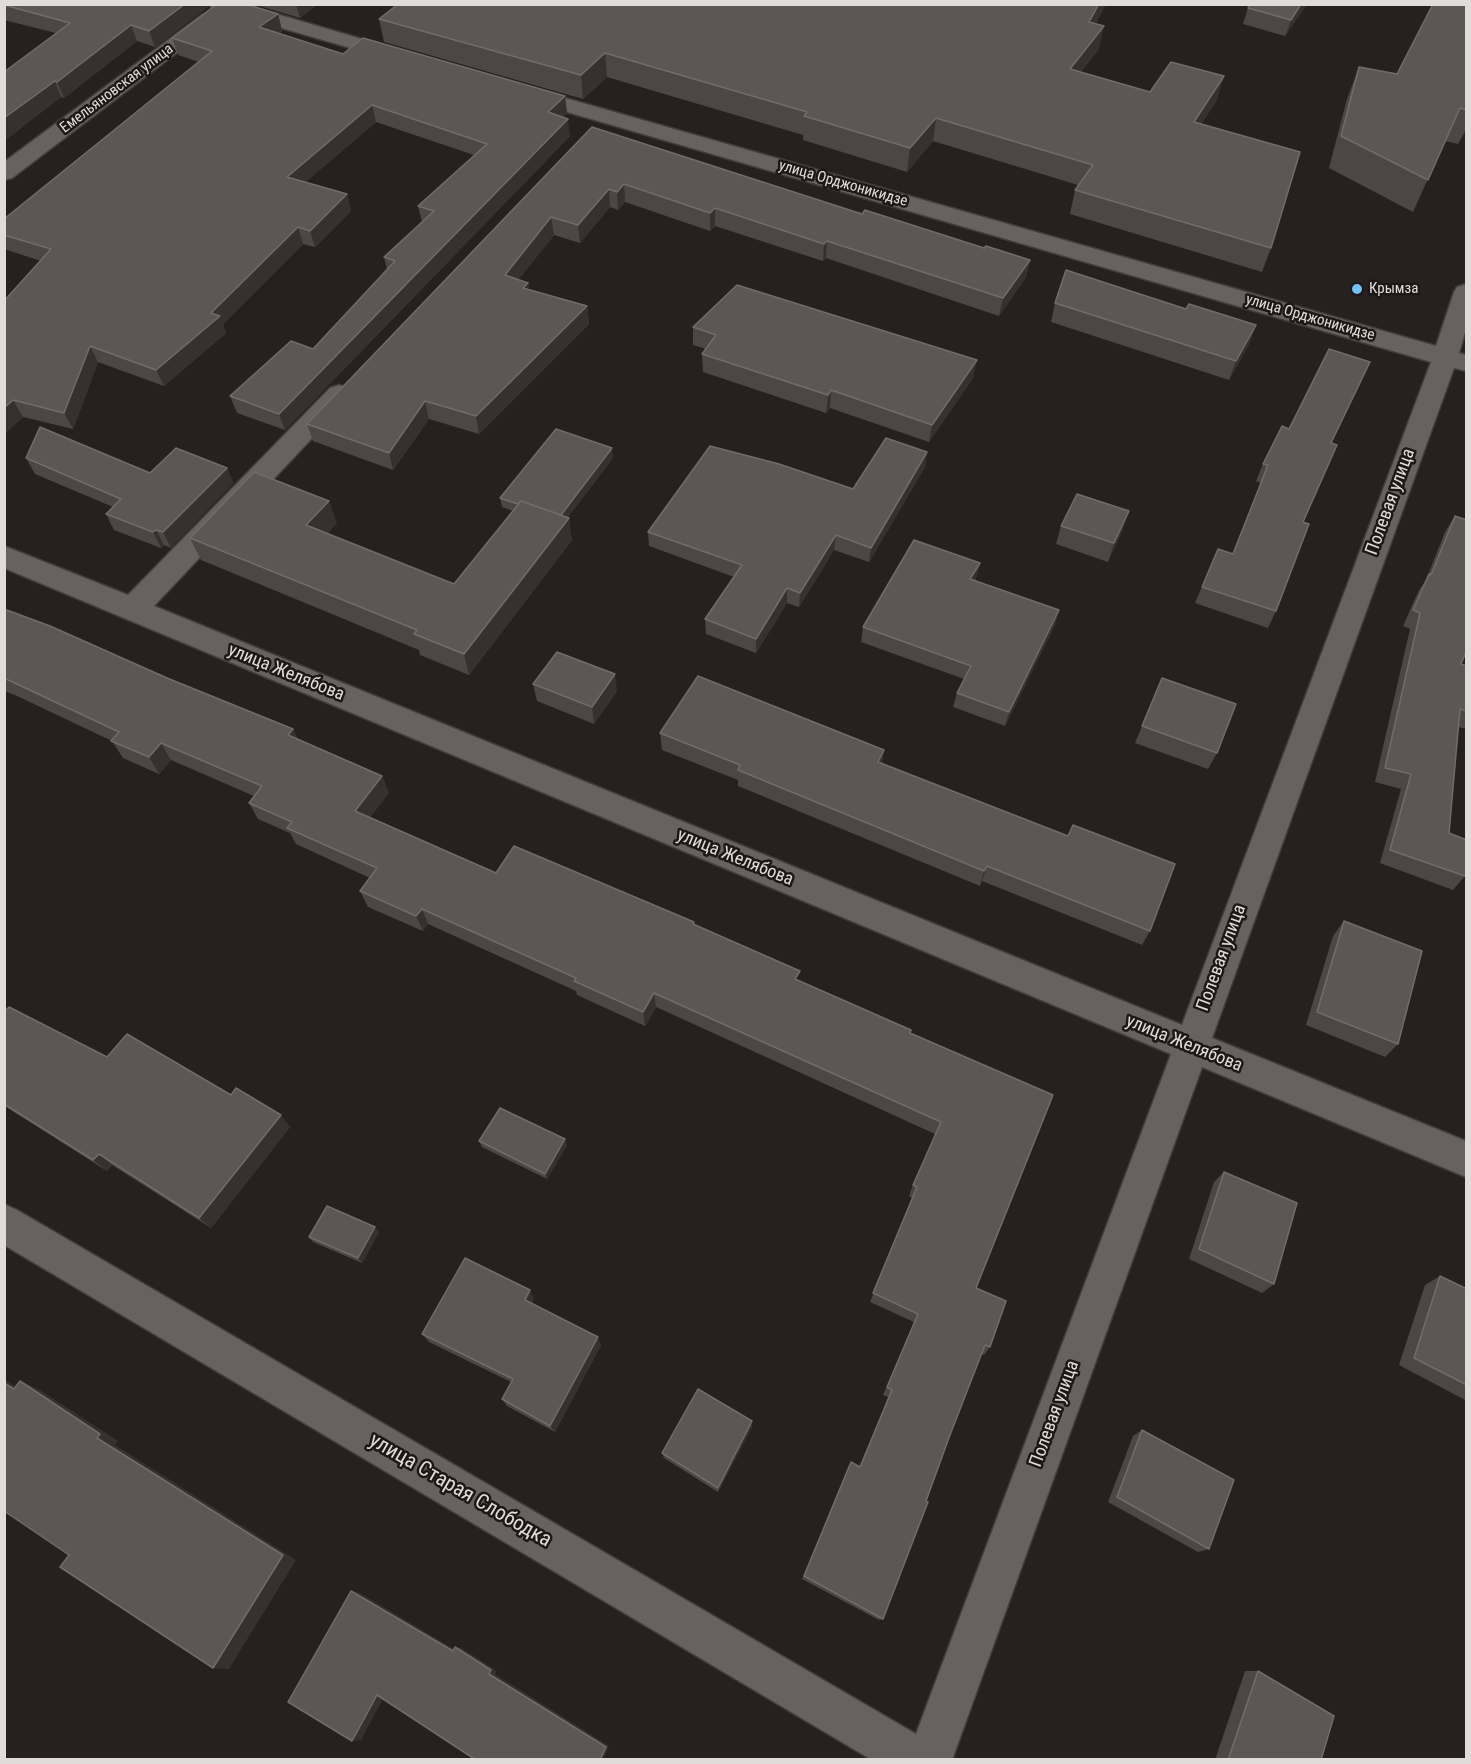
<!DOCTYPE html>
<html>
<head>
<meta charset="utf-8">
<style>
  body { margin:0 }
  #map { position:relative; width:1471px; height:1764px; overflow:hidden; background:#262120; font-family:"Roboto Condensed",sans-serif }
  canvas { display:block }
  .frame { position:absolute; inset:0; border:6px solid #e0dcdb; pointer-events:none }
</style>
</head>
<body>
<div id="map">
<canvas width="1471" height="1764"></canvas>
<div class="frame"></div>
</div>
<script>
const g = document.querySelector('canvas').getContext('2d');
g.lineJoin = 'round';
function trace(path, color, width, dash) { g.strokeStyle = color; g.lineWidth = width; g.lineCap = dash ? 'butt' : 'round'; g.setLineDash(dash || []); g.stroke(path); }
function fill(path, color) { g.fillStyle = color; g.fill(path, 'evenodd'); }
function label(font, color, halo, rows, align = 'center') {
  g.font = font + ' "Roboto Condensed",sans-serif'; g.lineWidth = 5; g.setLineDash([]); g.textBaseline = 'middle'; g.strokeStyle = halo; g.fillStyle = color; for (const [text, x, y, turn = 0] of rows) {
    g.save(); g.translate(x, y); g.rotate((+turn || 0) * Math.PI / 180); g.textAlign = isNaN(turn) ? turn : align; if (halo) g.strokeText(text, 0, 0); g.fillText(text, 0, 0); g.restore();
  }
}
const minor = new Path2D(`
  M 209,4 L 243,4 L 406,52 L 409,56 L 406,60 L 399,62 L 392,60 L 212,8 Z
  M 209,13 L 216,15 L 219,19 L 216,23 L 12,178 L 4,180 L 4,162 L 202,15 Z
  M 523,86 L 1436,346 L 1454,292 L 1457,287 L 1466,284 L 1466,329 L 1459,353 L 1466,355 L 1466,371 L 1454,368 L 1212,1038 L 1466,1141 L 1466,1177 L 1202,1067 L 952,1760 L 872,1760 L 4,1245 L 4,1204 L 17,1210 L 916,1734 L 1171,1054 L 4,568 L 4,546 L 128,595 L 330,388 L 339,385 L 348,388 L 352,394 L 348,400 L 154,606 L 1182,1025 L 1431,362 L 515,97 L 512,92 L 515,87 Z`);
const wall = new Path2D(`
  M 4,4 L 208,7 L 155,47 L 137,41 L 64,98 L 61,97 L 4,141 L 56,33 L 4,20 Z
  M 253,4 L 318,4 L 300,18 Z
  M 398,4 L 1106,4 L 1096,23 L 1099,49 L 1081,72 L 1150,92 L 1217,100 L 1201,124 L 1271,248 L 1262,272 L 1070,214 L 1075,190 L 1078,185 L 933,141 L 907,172 L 803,140 L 803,135 L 607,77 L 583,99 L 384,42 L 379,19 Z
  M 1250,4 L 1307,4 L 1285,36 L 1243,24 L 1248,8 Z
  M 1467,4 L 1467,128 L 1458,144 L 1445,141 L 1413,212 L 1329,168 L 1347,99 L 1359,67 L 1397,74 Z
  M 278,14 L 282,31 L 279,34 L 343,54 L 565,96 L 567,113 L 563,117 L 570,136 L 285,430 L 237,413 L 230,396 L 313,349 L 387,270 L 384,257 L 422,222 L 418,206 L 474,155 L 376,122 L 305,182 L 347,194 L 351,211 L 315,247 L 303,244 L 223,324 L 226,333 L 164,386 L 98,362 L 73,429 L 23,417 L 4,434 L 4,301 L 41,261 L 4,249 L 4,219 L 199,62 L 178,55 L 172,38 Z
  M 592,127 L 862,214 L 984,248 L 1030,260 L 1026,277 L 999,316 L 826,258 L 823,261 L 715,226 L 710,231 L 625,202 L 618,210 L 610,207 L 580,243 L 554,235 L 518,280 L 528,283 L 529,290 L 587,306 L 589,324 L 479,434 L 429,419 L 393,470 L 313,441 L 307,424 Z
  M 1055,303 L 1186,309 L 1256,325 L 1249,344 L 1229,380 L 1051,322 Z
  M 693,327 L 973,378 L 929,442 L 830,408 L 826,413 L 703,372 L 702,354 L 706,349 L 693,345 Z
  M 1331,443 L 1303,522 L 1276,611 L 1268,628 L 1195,603 L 1218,549 L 1232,554 L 1261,483 L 1256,481 L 1263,464 Z
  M 927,452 L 925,467 L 869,562 L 834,550 L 799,607 L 787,603 L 756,653 L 706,634 L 705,619 L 734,577 L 649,546 L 648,532 L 853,489 Z
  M 26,458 L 150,473 L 227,468 L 233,483 L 171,548 L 164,545 L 161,548 L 114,530 L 106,514 L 113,507 L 35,474 Z
  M 613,458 L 567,518 L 572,540 L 469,675 L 420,655 L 419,650 L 201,560 L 190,538 L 337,523 L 327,534 L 454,584 L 513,511 L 502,507 L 500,498 Z
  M 1455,516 L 1461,664 L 1467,666 L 1467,729 L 1458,727 L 1449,833 L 1465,876 L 1453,890 L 1380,863 L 1401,789 L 1375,782 L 1410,629 L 1403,626 L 1419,590 L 1426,580 L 1445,532 Z
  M 1061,526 L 1123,529 L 1108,562 L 1056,544 Z
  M 980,563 L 976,578 L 975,581 L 1059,610 L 1055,625 L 1005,726 L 953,707 L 957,693 L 964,679 L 861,642 L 863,627 Z
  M 4,609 L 167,678 L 293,729 L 298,740 L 382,776 L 389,793 L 370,817 L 496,873 L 694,922 L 695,925 L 799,981 L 910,1034 L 1053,1095 L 976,1288 L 990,1347 L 984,1355 L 981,1354 L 950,1435 L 883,1619 L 879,1620 L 802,1579 L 848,1468 L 860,1467 L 888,1397 L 883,1395 L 914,1322 L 870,1302 L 912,1198 L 909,1196 L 913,1185 L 935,1134 L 656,1007 L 645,1026 L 577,995 L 576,991 L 428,924 L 423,931 L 368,907 L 360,891 L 370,878 L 296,844 L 290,833 L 258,819 L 249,803 L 254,796 L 171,760 L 159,774 L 123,758 L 112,741 L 15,695 L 4,691 Z
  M 1162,678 L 1217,753 L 1208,769 L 1135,743 Z
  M 533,684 L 617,691 L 594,724 L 537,701 Z
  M 660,733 L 884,750 L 882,763 L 1150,931 L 1142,945 L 982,881 L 980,886 L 738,786 L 738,780 L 662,750 Z
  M 1344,921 L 1398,1044 L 1385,1057 L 1306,1025 L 1333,936 Z
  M 4,1012 L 107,1057 L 231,1095 L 290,1127 L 211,1228 L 112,1165 L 107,1171 L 6,1107 L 4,1109 Z
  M 479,1141 L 567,1145 L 547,1179 L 482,1147 Z
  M 1224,1172 L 1274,1284 L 1262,1293 L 1189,1259 L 1214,1182 Z
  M 379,1232 L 362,1263 L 313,1242 L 309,1237 Z
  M 1440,1276 L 1467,1289 L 1467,1401 L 1399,1365 L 1425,1285 Z
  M 534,1298 L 532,1303 L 601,1345 L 555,1432 L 507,1406 L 502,1399 L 511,1382 L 429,1342 L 422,1334 Z
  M 752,1421 L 752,1427 L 718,1492 L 664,1458 L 662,1453 Z
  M 1142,1430 L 1209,1549 L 1198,1552 L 1108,1502 L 1133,1436 Z
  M 1245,1671 L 1258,1671 L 1321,1760 L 1215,1760 Z`);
const shadedWall = new Path2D(`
  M 185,4 L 208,4 L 208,7 L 155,47 L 149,31 Z
  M 296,4 L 318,4 L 300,18 Z
  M 1099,4 L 1106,4 L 1084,45 L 1089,22 Z
  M 1301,4 L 1307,4 L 1285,36 L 1291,20 Z
  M 278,14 L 282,31 L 264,44 L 259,27 Z
  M 131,25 L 137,41 L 64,98 L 57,82 Z
  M 1104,26 L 1099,49 L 1065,93 L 1070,69 Z
  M 605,53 L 607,77 L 583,99 L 581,75 Z
  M 1224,76 L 1217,100 L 1187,146 L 1194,122 Z
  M 55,81 L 61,97 L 4,141 L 4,118 Z
  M 565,96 L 567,113 L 550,129 L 548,112 Z
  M 372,105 L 376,122 L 292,194 L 287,177 Z
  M 936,118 L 933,141 L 907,172 L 910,148 Z
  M 568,119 L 570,136 L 285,430 L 279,414 Z
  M 624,184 L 625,202 L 618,210 L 617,192 Z
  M 609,189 L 610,207 L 580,243 L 578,225 Z
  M 347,194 L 351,211 L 315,247 L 310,231 Z
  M 715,208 L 715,226 L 710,231 L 710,213 Z
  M 551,217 L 554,235 L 508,293 L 505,275 Z
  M 298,227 L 303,244 L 223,324 L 226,333 L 164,386 L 156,370 L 211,313 Z
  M 827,241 L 826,258 L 823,261 L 824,244 Z
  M 1030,260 L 1026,277 L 999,316 L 1003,298 Z
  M 528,283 L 531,301 L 523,288 Z
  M 587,306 L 589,324 L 479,434 L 476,416 Z
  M 1256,325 L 1249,344 L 1229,380 L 1236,361 Z
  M 90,346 L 98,362 L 73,429 L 64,413 Z
  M 977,360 L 973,378 L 929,442 L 932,425 Z
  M 831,390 L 830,408 L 826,413 L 828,395 Z
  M 13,400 L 23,417 L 4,434 L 4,408 Z
  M 425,401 L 429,419 L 393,470 L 389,453 Z
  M 612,448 L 613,458 L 559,528 L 558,519 Z
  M 927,452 L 925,467 L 869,562 L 871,548 Z
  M 227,468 L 233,483 L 171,548 L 163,532 Z
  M 329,501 L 337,523 L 315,548 L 306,525 Z
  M 1129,511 L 1123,529 L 1108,562 L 1114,543 Z
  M 569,518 L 572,540 L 469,675 L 464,654 Z
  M 156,530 L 164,545 L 161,548 L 153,532 Z
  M 836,535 L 834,550 L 799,607 L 800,593 Z
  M 980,563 L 976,578 L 967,594 L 970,579 Z
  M 787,588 L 787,603 L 756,653 L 756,639 Z
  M 1059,610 L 1055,625 L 1005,726 L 1009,712 Z
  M 615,674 L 617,691 L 594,724 L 592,707 Z
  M 293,729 L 301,746 L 288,735 Z
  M 161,743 L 171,760 L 159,774 L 149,757 Z
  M 884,750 L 881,766 L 878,762 Z
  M 382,776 L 389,793 L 363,827 L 355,811 Z
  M 987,866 L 982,881 L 980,886 L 984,871 Z
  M 422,909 L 428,924 L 423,931 L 416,916 Z
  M 654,993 L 656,1007 L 645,1026 L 643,1012 Z
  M 281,1115 L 290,1127 L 211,1228 L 199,1218 Z
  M 565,1139 L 567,1145 L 547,1179 L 545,1174 Z
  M 99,1154 L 112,1165 L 107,1171 L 93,1160 Z
  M 375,1227 L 379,1232 L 362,1263 L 358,1258 Z
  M 530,1290 L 534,1298 L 529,1308 L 525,1300 Z
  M 598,1337 L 601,1345 L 555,1432 L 550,1426 Z
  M 4,1379 L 34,1398 L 14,1389 L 4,1383 Z
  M 20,1381 L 40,1390 L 118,1441 L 115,1445 L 296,1560 L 229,1669 L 213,1668 L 97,1438 Z
  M 752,1421 L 752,1427 L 718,1492 L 718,1488 Z
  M 351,1591 L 360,1593 L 459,1652 L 453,1651 Z
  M 455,1647 L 462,1648 L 497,1671 L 495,1674 L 609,1746 L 603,1760 L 600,1760 Z
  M 377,1695 L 385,1695 L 361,1740 L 352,1741 Z`);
const building = new Path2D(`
  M 4,4 L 185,4 L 149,31 L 131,25 L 57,82 L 55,81 L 4,118 L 4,72 L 70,23 L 4,5 Z
  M 217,4 L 245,4 L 278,14 L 259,27 L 343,54 L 363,38 L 565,96 L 548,112 L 568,119 L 279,414 L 230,396 L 291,341 L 313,349 L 395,261 L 384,257 L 434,211 L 418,206 L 487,144 L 372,105 L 287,177 L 347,194 L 310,231 L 298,227 L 211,313 L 220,316 L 156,370 L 90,346 L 64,413 L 13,400 L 4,408 L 4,301 L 51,249 L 4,235 L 4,219 L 212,51 L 172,38 Z
  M 398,4 L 1099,4 L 1089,22 L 1104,26 L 1070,69 L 1150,92 L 1171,62 L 1224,76 L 1194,122 L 1300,152 L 1271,248 L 1075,190 L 1093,165 L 936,118 L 910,148 L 804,116 L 807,112 L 605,53 L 581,75 L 379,19 Z
  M 1250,4 L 1301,4 L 1291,20 L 1248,8 Z
  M 1433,4 L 1467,4 L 1467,110 L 1460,108 L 1428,180 L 1341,136 L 1359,67 L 1397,74 Z
  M 592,127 L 862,214 L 865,210 L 984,248 L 986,246 L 1030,260 L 1003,298 L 827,241 L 824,244 L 715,208 L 710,213 L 624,184 L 617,192 L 609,189 L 578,225 L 551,217 L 505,275 L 528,283 L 523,288 L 587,306 L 476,416 L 425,401 L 389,453 L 307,424 Z
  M 1066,270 L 1186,309 L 1189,304 L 1256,325 L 1236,361 L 1055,303 Z
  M 737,285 L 977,360 L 932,425 L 831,390 L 828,395 L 702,354 L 716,335 L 693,327 Z
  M 1329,349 L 1370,362 L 1331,443 L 1337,445 L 1303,522 L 1309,524 L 1276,611 L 1202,587 L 1218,549 L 1233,554 L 1268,465 L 1263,464 L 1282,426 L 1289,429 Z
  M 40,427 L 150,473 L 176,448 L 227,468 L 163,532 L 156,530 L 153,532 L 106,514 L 121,499 L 26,458 Z
  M 556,429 L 612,448 L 561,515 L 521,501 L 518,504 L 500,498 Z
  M 886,438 L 927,452 L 871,548 L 836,535 L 800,593 L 787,588 L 756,639 L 705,619 L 742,565 L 648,532 L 710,446 L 779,464 L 853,489 Z
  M 254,472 L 329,501 L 306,525 L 454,584 L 521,501 L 569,518 L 464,654 L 414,634 L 417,630 L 190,538 Z
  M 1077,494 L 1129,511 L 1114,543 L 1061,526 Z
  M 1455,516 L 1467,520 L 1467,650 L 1461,664 L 1467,666 L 1467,711 L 1460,709 L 1449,833 L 1467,840 L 1467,871 L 1465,876 L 1390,850 L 1411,774 L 1385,768 L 1420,613 L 1413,610 L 1429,574 L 1431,575 Z
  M 914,540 L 980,563 L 970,579 L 1059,610 L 1009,712 L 957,693 L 971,666 L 863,627 Z
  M 4,609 L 50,626 L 167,678 L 293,729 L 288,735 L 382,776 L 355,811 L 496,873 L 514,846 L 694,922 L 693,924 L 800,971 L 795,979 L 911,1030 L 910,1033 L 1053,1095 L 976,1288 L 1006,1301 L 990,1347 L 985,1345 L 950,1435 L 926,1501 L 928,1502 L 883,1619 L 804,1576 L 851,1462 L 860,1467 L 892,1390 L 887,1387 L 918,1314 L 873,1293 L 917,1187 L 913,1185 L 941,1122 L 654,993 L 643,1012 L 574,981 L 576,978 L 422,909 L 416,916 L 360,891 L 377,868 L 287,828 L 292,822 L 249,803 L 262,786 L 161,743 L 149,757 L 111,741 L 119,732 L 4,678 Z
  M 557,652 L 615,674 L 592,707 L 533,684 Z
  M 698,676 L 884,750 L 878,762 L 1068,836 L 1073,825 L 1175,864 L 1150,931 L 987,866 L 984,871 L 738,770 L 740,765 L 660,733 Z
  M 1162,678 L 1236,704 L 1217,753 L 1142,726 Z
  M 1344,921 L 1422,951 L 1398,1044 L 1317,1012 Z
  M 9,1007 L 107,1057 L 127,1034 L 231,1095 L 236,1088 L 281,1115 L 199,1218 L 99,1154 L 93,1160 L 4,1104 L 4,1012 Z
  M 500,1108 L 565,1139 L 545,1174 L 479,1141 Z
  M 1224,1172 L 1297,1203 L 1274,1284 L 1199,1249 Z
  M 327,1206 L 375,1227 L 358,1258 L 309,1237 Z
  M 465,1258 L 530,1290 L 525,1300 L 598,1337 L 550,1426 L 502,1399 L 513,1379 L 422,1334 Z
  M 1440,1276 L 1467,1289 L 1467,1385 L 1414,1358 Z
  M 20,1381 L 100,1434 L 97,1438 L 283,1555 L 213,1668 L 60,1567 L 69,1555 L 4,1511 L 4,1383 L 14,1389 Z
  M 698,1389 L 752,1421 L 718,1488 L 662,1453 Z
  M 1142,1430 L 1234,1480 L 1209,1549 L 1117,1497 Z
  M 351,1591 L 453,1651 L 455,1647 L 491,1670 L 489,1674 L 606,1747 L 600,1760 L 476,1760 L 377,1695 L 352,1741 L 288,1702 Z
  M 1258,1671 L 1334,1716 L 1321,1760 L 1228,1760 Z`);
const markers = [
  [1357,289,6,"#73c1f6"]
];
const farStreetnames = [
  ["Емельяновская улица",117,89,-37],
  ["улица Орджоникидзе",843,184,16],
  ["улица Орджоникидзе",1310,318,16]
];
const farPoinames = [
  ["Крымза",1369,289]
];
const streetNames = [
  ["Полевая улица",1391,502,-70],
  ["улица Желябова",286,673,22],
  ["улица Желябова",735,858,22],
  ["Полевая улица",1222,958,-70],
  ["улица Желябова",1184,1044,22],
  ["Полевая улица",1055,1414,-70]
];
const nearStreetnames = [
  ["улица Старая Слободка",460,1491,30]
];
trace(minor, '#413d3c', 3);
fill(minor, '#676160');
fill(wall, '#4c4746');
fill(shadedWall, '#363130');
fill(building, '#5c5756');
trace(building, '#716c6b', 1.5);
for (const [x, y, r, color] of markers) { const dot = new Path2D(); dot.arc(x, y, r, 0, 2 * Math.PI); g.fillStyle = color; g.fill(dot); trace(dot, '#1d1817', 2); }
label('15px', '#e0dcdb', '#1d1817', farStreetnames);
label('15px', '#e0dcdb', '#1d1817', farPoinames, 'left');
label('18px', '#e0dcdb', '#1d1817', streetNames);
label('21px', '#e0dcdb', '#1d1817', nearStreetnames);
</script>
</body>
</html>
